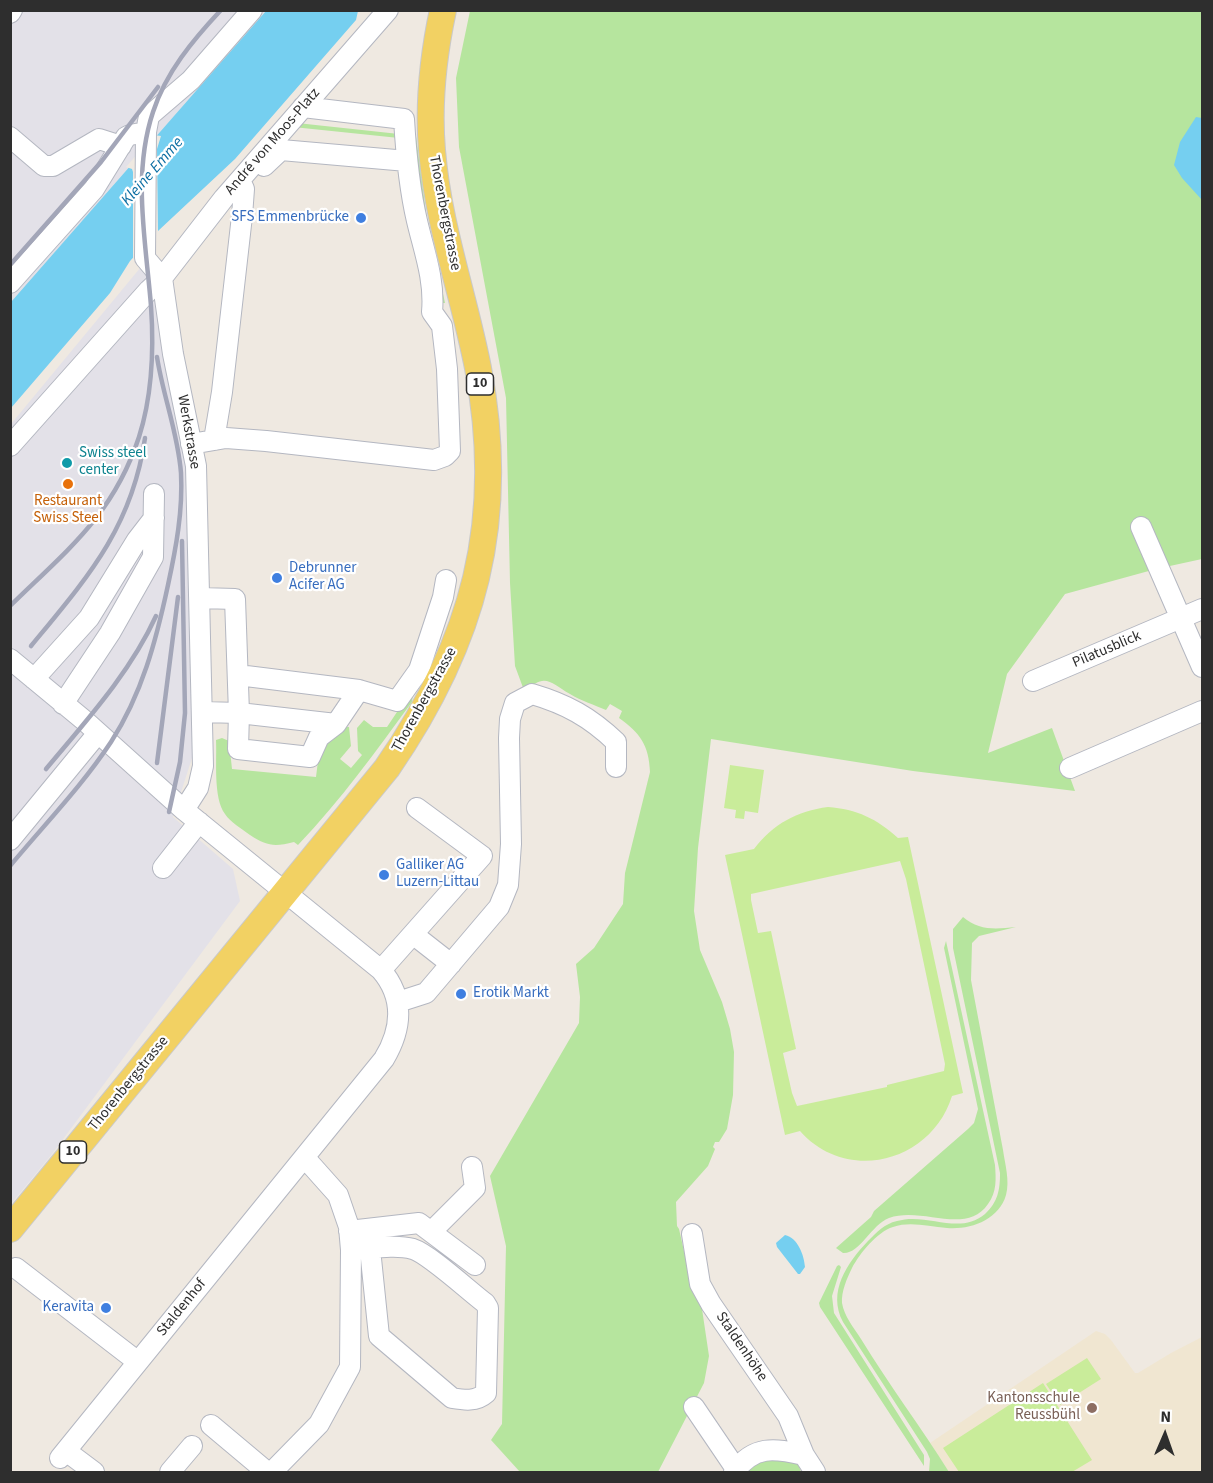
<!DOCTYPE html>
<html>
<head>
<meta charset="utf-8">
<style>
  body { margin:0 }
  #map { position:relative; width:1213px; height:1483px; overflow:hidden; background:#efe9e1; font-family:"Source Sans 3",sans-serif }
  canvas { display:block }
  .frame { position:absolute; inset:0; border:12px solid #2e2e2e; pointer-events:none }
  .north { position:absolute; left:1135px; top:1405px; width:60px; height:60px; -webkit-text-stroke:4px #fff; paint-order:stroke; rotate:2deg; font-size:16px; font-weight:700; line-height:24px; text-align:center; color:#2e2e2e }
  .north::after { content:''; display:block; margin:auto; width:21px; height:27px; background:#2e2e2e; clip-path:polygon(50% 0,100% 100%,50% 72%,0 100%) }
</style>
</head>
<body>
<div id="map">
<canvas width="1213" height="1483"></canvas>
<div class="frame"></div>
<div class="north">N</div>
</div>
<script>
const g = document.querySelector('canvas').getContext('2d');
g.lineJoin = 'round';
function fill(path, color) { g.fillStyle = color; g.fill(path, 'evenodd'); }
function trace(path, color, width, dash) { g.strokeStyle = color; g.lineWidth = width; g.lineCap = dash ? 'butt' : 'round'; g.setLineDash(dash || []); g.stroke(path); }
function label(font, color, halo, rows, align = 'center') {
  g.font = font + ' "Source Sans 3",sans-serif'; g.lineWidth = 4.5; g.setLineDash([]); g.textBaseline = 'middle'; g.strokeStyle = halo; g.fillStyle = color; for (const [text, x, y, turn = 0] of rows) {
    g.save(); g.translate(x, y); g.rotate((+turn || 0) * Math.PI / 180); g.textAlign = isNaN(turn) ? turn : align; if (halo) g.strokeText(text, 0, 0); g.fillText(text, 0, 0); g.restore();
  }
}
const industrial = new Path2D(`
  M 11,11 L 266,11 L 11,302 Z
  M 155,250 L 163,343 L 188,436 L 195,676 L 192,758 L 173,817 L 233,869 L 240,901 L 52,1154 L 11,1204 L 11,424 Z`);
const education = new Path2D(`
  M 1096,1331 L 1105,1334 L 1111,1340 L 1135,1373 L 1138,1373 L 1171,1353 L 1202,1337 L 1202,1472 L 949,1472 L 930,1443 Z`);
const green = new Path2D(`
  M 470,11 L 1202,11 L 1202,559 L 1156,569 L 1065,594 L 1007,674 L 988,753 L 1052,728 L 1075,791 L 913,771 L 711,739 L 698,848 L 694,911 L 700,950 L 722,1002 L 730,1029 L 734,1052 L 733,1095 L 727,1129 L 719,1142 L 715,1142 L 713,1147 L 715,1149 L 708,1166 L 676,1202 L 677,1226 L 679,1229 L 692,1286 L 702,1309 L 709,1356 L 704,1383 L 658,1472 L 520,1472 L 491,1440 L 502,1424 L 506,1246 L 490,1176 L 579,1023 L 580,997 L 576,964 L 594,948 L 623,904 L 625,873 L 650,772 C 649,745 640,733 619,718 L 622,711 L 610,704 L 606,710 C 595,705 581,701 570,694 C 551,683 544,671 525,693 L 515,666 L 510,583 L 506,398 L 459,147 L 456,78 Z
  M 297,123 L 399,134 L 399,138 L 293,127 Z
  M 411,136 L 416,136 L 427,220 L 445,303 L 442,303 L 433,267 Z
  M 413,692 L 412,702 C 376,751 341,800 298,845 L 294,842 C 274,847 267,846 250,835 C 242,829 230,822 225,814 C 213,798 217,760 216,740 L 222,738 L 229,741 L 232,769 L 316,777 L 320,745 L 346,727 L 349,727 L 351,746 L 340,759 L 351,768 L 362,755 L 358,751 L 357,728 L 364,720 L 373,727 L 387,727 L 407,697 Z
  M 963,917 C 979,931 996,929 1016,927 L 979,936 L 972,943 L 971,980 L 1003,1150 C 1005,1164 1010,1181 1006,1195 C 999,1220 970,1230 947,1228 C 929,1227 911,1221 893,1227 C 877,1232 860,1253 852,1268 C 847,1278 841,1292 842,1303 C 844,1316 854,1328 861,1339 C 889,1385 921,1427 949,1472 L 929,1472 L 930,1459 L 927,1452 L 843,1322 C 827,1292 847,1263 868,1241 C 877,1232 884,1224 897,1221 C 927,1212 959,1236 985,1214 C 998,1202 1000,1190 1000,1173 L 953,948 L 953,929 Z
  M 946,941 L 995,1165 C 996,1179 997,1192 988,1204 C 966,1236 922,1206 889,1218 C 871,1225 860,1254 843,1253 L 836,1248 L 871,1217 L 874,1211 L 968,1129 L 974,1123 L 978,1109 L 944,948 Z
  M 839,1265 L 841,1267 L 832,1296 L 834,1313 L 924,1455 L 924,1466 L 820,1307 L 819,1303 L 837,1266 Z
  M 780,1454 L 798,1463 L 801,1472 L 738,1472 L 758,1458 Z`);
const pitch = new Path2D(`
  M 730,765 L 764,770 L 758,813 L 745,811 L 744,819 L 735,818 L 736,810 L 724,808 Z
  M 828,807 C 857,809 877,819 898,838 L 908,837 L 963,1093 L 952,1096 C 932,1161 848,1185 800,1131 L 785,1135 L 725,855 L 754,849 C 773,824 797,811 828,807 ZM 900,861 L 906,879 L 945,1064 L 944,1071 L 887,1085 L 887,1087 L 797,1106 L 792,1093 L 783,1053 L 796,1049 L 771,931 L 758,933 L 751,900 L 751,894 Z
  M 1087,1358 L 1101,1379 L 1060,1405 L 1046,1384 Z
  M 1043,1383 L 1092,1460 L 1072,1472 L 959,1472 L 943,1448 Z`);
const water = new Path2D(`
  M 266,11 L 358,11 L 356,20 L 235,159 L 158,231 L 130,261 L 110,293 L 11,408 L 11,302 Z
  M 1196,117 L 1202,118 L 1202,200 L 1182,178 L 1174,165 L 1180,142 Z
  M 785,1235 C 798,1238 804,1255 805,1267 L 800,1274 L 798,1274 L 777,1247 L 776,1243 Z`);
const pier = new Path2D(`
  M 154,135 L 161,136 L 157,149 L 158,232 L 159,234 L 133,263 L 133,172 L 132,169 L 126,167 Z`);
const minor = new Path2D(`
  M 10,13 L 12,10
  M 146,132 L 145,258 L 162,278
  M 10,137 L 44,166 L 53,166 L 99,139 L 121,146
  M 264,166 L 281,150 L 407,161
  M 162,278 L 173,354 L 196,466 L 203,766 L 198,788 L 184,810
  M 10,283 L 94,189 L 126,137 L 130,135 L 146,132 L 149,116 L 191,80 L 252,10
  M 214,440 L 222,392 L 242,216 L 244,189 L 240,180
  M 191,444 L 226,438 L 266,441 L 434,460 L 445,456 L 450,451 L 447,369 L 442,326 L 432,312 C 435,280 424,251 417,221 C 409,187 406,153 404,119 L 303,107
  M 10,446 L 149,290 L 162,278 L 224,198 L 388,10
  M 1141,527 L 1202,667
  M 200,598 L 235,599 L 239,713 L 203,712
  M 10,659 L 85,721 L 184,810 L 381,970 C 405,998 402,1029 384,1059 L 60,1458
  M 238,675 L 359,690 L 336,724 L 319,737 L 310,757 L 238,749 L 239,713 L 336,724
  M 34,679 L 89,618 L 137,540 L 154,518
  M 1033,681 L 1202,609
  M 359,690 L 397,701 L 419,670 L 443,597 L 446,580
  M 63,704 L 110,633 L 153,557 L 154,494
  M 1070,768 L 1202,711
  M 10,840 L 98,733
  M 163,868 L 199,822
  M 414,935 L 451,964
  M 381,970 L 482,856 L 417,808
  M 398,1002 L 426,993 L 499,907 L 508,885 L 511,844 L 509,738 L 510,719 L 515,703 L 532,694 C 566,704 590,717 616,742 L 616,767
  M 349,1231 L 419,1223 L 475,1265
  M 431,1232 L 475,1188 L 472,1167
  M 692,1234 L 700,1284 L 711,1304 L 788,1416 L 804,1455 L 815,1472
  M 351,1250 C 370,1249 394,1244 413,1249 C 429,1254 469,1291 485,1303 L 488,1308 L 486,1393 C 476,1402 464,1400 452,1398 L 379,1336 L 370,1249
  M 16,1268 L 138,1362
  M 694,1407 L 736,1469
  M 211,1425 L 267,1472
  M 66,1451 L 94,1472
  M 170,1472 L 192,1446
  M 272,1472 L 319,1424 L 350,1367 L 351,1250 L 349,1227 L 338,1195 L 305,1158
  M 734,1472 C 754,1445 774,1448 804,1455`);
const major = new Path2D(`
  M 10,1229 L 387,768 C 474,642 507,521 478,368 C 464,296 438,225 432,150 C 428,103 433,57 443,10`);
const rail = new Path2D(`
  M 10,265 L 101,162 L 158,87
  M 10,606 C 66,551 113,516 139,437 C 152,396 154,349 151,306 C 146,242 132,175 153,112 C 166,72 193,40 221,10
  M 31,646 C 87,578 132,528 145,438
  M 157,763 L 178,597
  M 46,769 C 86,721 130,673 156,616
  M 169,812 L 180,762 L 185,713 L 182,541
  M 10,866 C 44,825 82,786 111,742 C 142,694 156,641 168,585 C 176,548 183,511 181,473 C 178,433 163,396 157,357`);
const markers = [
  [361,218,6,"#3f7fe0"],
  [67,463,6,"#0f9aa8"],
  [68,484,6,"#e8710a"],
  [277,578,6,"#3f7fe0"],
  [384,875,6,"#3f7fe0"],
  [461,994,6,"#3f7fe0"],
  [106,1308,6,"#3f7fe0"],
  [1092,1408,6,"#8d6e63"]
];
const shields = [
  [480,384,27],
  [73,1152,27]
];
const shieldNames = [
  ["10",480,384],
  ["10",73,1152]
];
const streetNames = [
  ["André von Moos-Platz",273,142,-49],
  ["Thorenbergstrasse",444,213,79],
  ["Werkstrasse",188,432,80],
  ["Pilatusblick",1107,650,-23],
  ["Thorenbergstrasse",425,700,-61],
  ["Thorenbergstrasse",129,1084,-51],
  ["Staldenhof",182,1308,-51],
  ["Staldenhöhe",741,1347,56]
];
const shopNames = [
  ["SFS Emmenbrücke",349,218,"right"],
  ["Debrunner",289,569],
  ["Acifer AG",289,586],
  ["Galliker AG",396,866],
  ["Luzern-Littau",396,883],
  ["Erotik Markt",473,994],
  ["Keravita",94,1308,"right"]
];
const cultureNames = [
  ["Swiss steel",79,454],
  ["center",79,471]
];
const foodNames = [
  ["Restaurant",68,502],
  ["Swiss Steel",68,519]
];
const educationNames = [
  ["Kantonsschule",1080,1399],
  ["Reussbühl",1080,1416]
];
const waterNames = [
  ["Kleine Emme",153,172,-49]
];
fill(industrial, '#e3e1e8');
fill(education, '#f0e6d1');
fill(green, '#b6e59e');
fill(pitch, '#c9ec9a');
fill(water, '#75cff0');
fill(pier, '#efe9e1');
trace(minor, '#b4b7c1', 22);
trace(major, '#c9c9c9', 28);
trace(minor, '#fff', 20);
trace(major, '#f2d163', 26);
trace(rail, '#a3a6b8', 4.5);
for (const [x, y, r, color] of markers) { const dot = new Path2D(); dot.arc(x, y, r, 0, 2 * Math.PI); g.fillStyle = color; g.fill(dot); trace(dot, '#fff', 2); }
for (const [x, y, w] of shields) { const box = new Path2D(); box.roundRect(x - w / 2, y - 11, w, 22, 4.5); g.fillStyle = '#fff'; g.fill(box); trace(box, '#2e2e2e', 1.5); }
label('bold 14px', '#2e2e2e', null, shieldNames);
label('15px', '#2e2e2e', '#fff', streetNames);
label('15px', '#366cbe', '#fff', shopNames, 'left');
label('15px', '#0d838f', '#fff', cultureNames, 'left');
label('15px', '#c56008', '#fff', foodNames);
label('15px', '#785e54', '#fff', educationNames, 'right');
label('italic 16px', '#0d6fa3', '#fff', waterNames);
</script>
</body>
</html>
